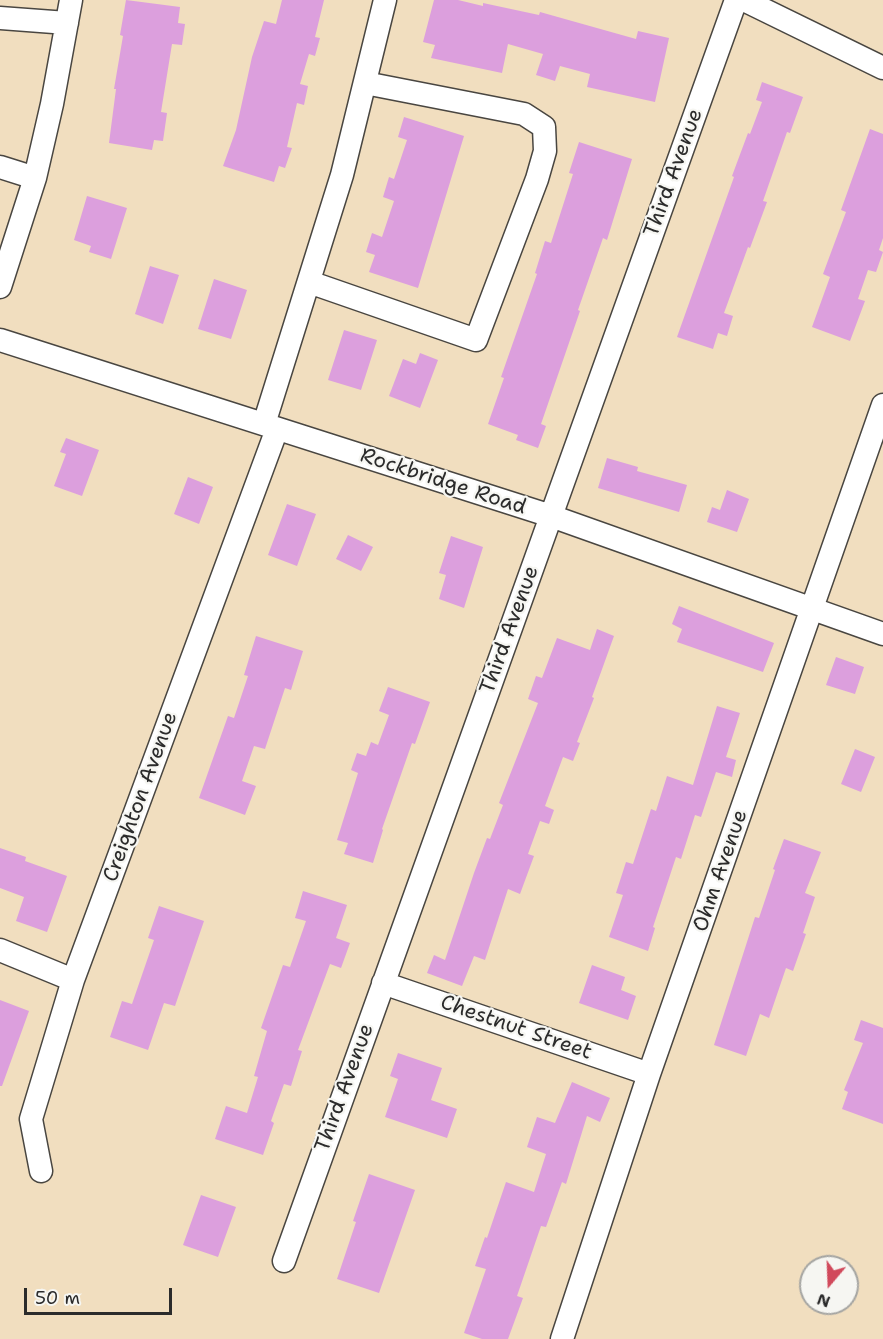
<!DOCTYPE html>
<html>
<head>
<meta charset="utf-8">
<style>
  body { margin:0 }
  #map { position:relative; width:883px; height:1339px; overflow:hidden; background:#f1debf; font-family:"Shantell Sans",sans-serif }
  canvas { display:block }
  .north { position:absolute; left:799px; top:1255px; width:60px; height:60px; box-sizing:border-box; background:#f6f6f2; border:2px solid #a5a5a2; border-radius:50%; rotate:199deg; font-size:16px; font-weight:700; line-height:24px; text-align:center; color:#2b2b2b }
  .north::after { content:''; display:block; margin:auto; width:21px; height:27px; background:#d1495b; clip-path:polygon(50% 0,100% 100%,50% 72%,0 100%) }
  .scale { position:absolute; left:24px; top:1288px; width:148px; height:27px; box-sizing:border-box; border:3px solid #2b2b2b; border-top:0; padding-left:8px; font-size:18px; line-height:21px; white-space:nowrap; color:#2b2b2b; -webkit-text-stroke:4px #f6f6f2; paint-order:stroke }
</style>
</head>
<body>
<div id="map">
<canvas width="883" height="1339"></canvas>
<div class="north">N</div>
<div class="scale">50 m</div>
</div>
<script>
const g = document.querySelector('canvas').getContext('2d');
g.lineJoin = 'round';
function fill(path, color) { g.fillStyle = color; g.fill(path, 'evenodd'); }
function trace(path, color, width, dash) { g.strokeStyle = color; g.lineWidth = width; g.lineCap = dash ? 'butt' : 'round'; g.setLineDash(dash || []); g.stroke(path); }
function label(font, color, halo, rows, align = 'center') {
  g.font = font + ' "Shantell Sans",sans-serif'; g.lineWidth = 4.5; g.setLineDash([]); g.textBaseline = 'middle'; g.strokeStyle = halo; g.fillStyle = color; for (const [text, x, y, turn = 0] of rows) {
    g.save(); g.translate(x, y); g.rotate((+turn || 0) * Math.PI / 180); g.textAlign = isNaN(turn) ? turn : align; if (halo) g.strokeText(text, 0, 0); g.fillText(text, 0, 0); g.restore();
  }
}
const building = new Path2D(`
  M 126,0 L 180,7 L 178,23 L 185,24 L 182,45 L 172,44 L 161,112 L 167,113 L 163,141 L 154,140 L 152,150 L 109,143 L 116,89 L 114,89 L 123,36 L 120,35 Z
  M 282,0 L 324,0 L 315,37 L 320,38 L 315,56 L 309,54 L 300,84 L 308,86 L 304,105 L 297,103 L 287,147 L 292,148 L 285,168 L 279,166 L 274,182 L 223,166 L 236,130 L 252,57 L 264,21 L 276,24 Z
  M 434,0 L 458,0 L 483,6 L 483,3 L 539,15 L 540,12 L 636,39 L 638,31 L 669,38 L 655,102 L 587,87 L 590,74 L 560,66 L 555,81 L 536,75 L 543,54 L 508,44 L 502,73 L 431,58 L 435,45 L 423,42 Z
  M 762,82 L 803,97 L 790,133 L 787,132 L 763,201 L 767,202 L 750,248 L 748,247 L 724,313 L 733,316 L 727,336 L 718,333 L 713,349 L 677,337 L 734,177 L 732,176 L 748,133 L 750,134 L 762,102 L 756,100 Z
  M 404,117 L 464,136 L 418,288 L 369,272 L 375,255 L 366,252 L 372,233 L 382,237 L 394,201 L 383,197 L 389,177 L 394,179 L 407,140 L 398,137 Z
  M 870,129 L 883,134 L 883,238 L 879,250 L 883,252 L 876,272 L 868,270 L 858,299 L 865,301 L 850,341 L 812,327 L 830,277 L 823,274 L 846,212 L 841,210 Z
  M 579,142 L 632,159 L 607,240 L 603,238 L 578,310 L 580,311 L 541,424 L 546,426 L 538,448 L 516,440 L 518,435 L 488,424 L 504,378 L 501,377 L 537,274 L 535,273 L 545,241 L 551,243 L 573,174 L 569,173 Z
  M 87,196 L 127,208 L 111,259 L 89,252 L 91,246 L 74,240 Z
  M 150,266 L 179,275 L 163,324 L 135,314 Z
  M 214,279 L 247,290 L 231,339 L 198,329 Z
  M 344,330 L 377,340 L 361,390 L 328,380 Z
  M 420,353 L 438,360 L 420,408 L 389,396 L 403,359 L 416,364 Z
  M 66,438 L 99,450 L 82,496 L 54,486 L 66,454 L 60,452 Z
  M 607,458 L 638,467 L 637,471 L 687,485 L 679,512 L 598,488 Z
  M 188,477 L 213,487 L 199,524 L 174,514 Z
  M 727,490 L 749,499 L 737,532 L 707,522 L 712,507 L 720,510 Z
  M 287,504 L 316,514 L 297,566 L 268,555 Z
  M 348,535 L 373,547 L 361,571 L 336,559 Z
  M 451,536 L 483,547 L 464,608 L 439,599 L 446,575 L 439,573 Z
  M 679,606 L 774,643 L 763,672 L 677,642 L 682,629 L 672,624 Z
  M 597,629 L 614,636 L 592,697 L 594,698 L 577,742 L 580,743 L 573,761 L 563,757 L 545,806 L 554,810 L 549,824 L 540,821 L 528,854 L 534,856 L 520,894 L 508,889 L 485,960 L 474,956 L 462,986 L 427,973 L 434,955 L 445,960 L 474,873 L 487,838 L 490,839 L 503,805 L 499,803 L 538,703 L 528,699 L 536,676 L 542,678 L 557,638 L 590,650 Z
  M 256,636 L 303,651 L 291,690 L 285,688 L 265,749 L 254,746 L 242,781 L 256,786 L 245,815 L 199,798 L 228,716 L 234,718 L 248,676 L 244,675 Z
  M 836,657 L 864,667 L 855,694 L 826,685 Z
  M 388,687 L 430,702 L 415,744 L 412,743 L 382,829 L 383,830 L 373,863 L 344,854 L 348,843 L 337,840 L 358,773 L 351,770 L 357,753 L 366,756 L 371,742 L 378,745 L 389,715 L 379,711 Z
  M 717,706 L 740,713 L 726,757 L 736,760 L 732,777 L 716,772 L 701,817 L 695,815 L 681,859 L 676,857 L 653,927 L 655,928 L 648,951 L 609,937 L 623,895 L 616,893 L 626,862 L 633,864 L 651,809 L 656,811 L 667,776 L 693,785 Z
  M 855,749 L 875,757 L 861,792 L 841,784 Z
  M 784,839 L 821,852 L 805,893 L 815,897 L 803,933 L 806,934 L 793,971 L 786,968 L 769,1018 L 760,1014 L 746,1056 L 714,1045 L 755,917 L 759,918 L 775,870 L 773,869 Z
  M 0,848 L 26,857 L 25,861 L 67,876 L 47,932 L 16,921 L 24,897 L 0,888 Z
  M 303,891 L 347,905 L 336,938 L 350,943 L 341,968 L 330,964 L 298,1050 L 302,1051 L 291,1086 L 284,1084 L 271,1121 L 274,1123 L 263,1155 L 215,1139 L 226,1106 L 247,1113 L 258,1077 L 254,1076 L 267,1031 L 261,1028 L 283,965 L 290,967 L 306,921 L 295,918 Z
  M 159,906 L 204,921 L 175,1006 L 164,1003 L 148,1050 L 110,1037 L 122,1001 L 132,1004 L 154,940 L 148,938 Z
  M 592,965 L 625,977 L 621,990 L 636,996 L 628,1020 L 579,1003 Z
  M 0,1000 L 29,1011 L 2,1086 L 0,1086 Z
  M 861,1020 L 883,1028 L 883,1124 L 842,1109 L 848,1092 L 844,1090 L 863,1043 L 854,1040 Z
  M 398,1053 L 442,1068 L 431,1100 L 457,1109 L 447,1138 L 385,1117 L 398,1079 L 390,1076 Z
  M 572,1082 L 610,1098 L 600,1122 L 587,1116 L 566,1184 L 562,1182 L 546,1227 L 541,1226 L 517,1296 L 523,1298 L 508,1339 L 482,1339 L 464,1333 L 486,1269 L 475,1266 L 485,1237 L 487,1238 L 506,1182 L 534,1192 L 546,1154 L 527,1147 L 537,1117 L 555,1123 Z
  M 369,1174 L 415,1190 L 379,1293 L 337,1279 L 356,1222 L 353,1221 Z
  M 201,1195 L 236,1207 L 218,1257 L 183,1245 Z`);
const minor = new Path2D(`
  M 744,0 L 883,68
  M 0,18 L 67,23
  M 0,167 L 35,178
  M 309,282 L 476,340 L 537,179 L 545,151 L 544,127 L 524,114 L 365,83
  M 0,287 L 35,178 L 52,104 L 71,0
  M 0,340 L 551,516 L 883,634
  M 264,424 L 342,175 L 385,0
  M 0,950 L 73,980
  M 383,983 L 649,1074
  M 41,1171 L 31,1119 L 73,980 L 277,429
  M 284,1261 L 736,0
  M 562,1339 L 649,1074 L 883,405`);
const streetNames = [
  ["Third Avenue",674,173,-70],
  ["Rockbridge Road",443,482,18],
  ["Third Avenue",510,630,-70],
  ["Creighton Avenue",141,797,-70],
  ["Ohm Avenue",721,871,-71],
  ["Chestnut Street",516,1028,19],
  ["Third Avenue",345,1088,-70]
];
fill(building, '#dc9fdd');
trace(minor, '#494641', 25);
trace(minor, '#fff', 22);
label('21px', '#2b2b2b', '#f6f6f2', streetNames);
</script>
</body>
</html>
